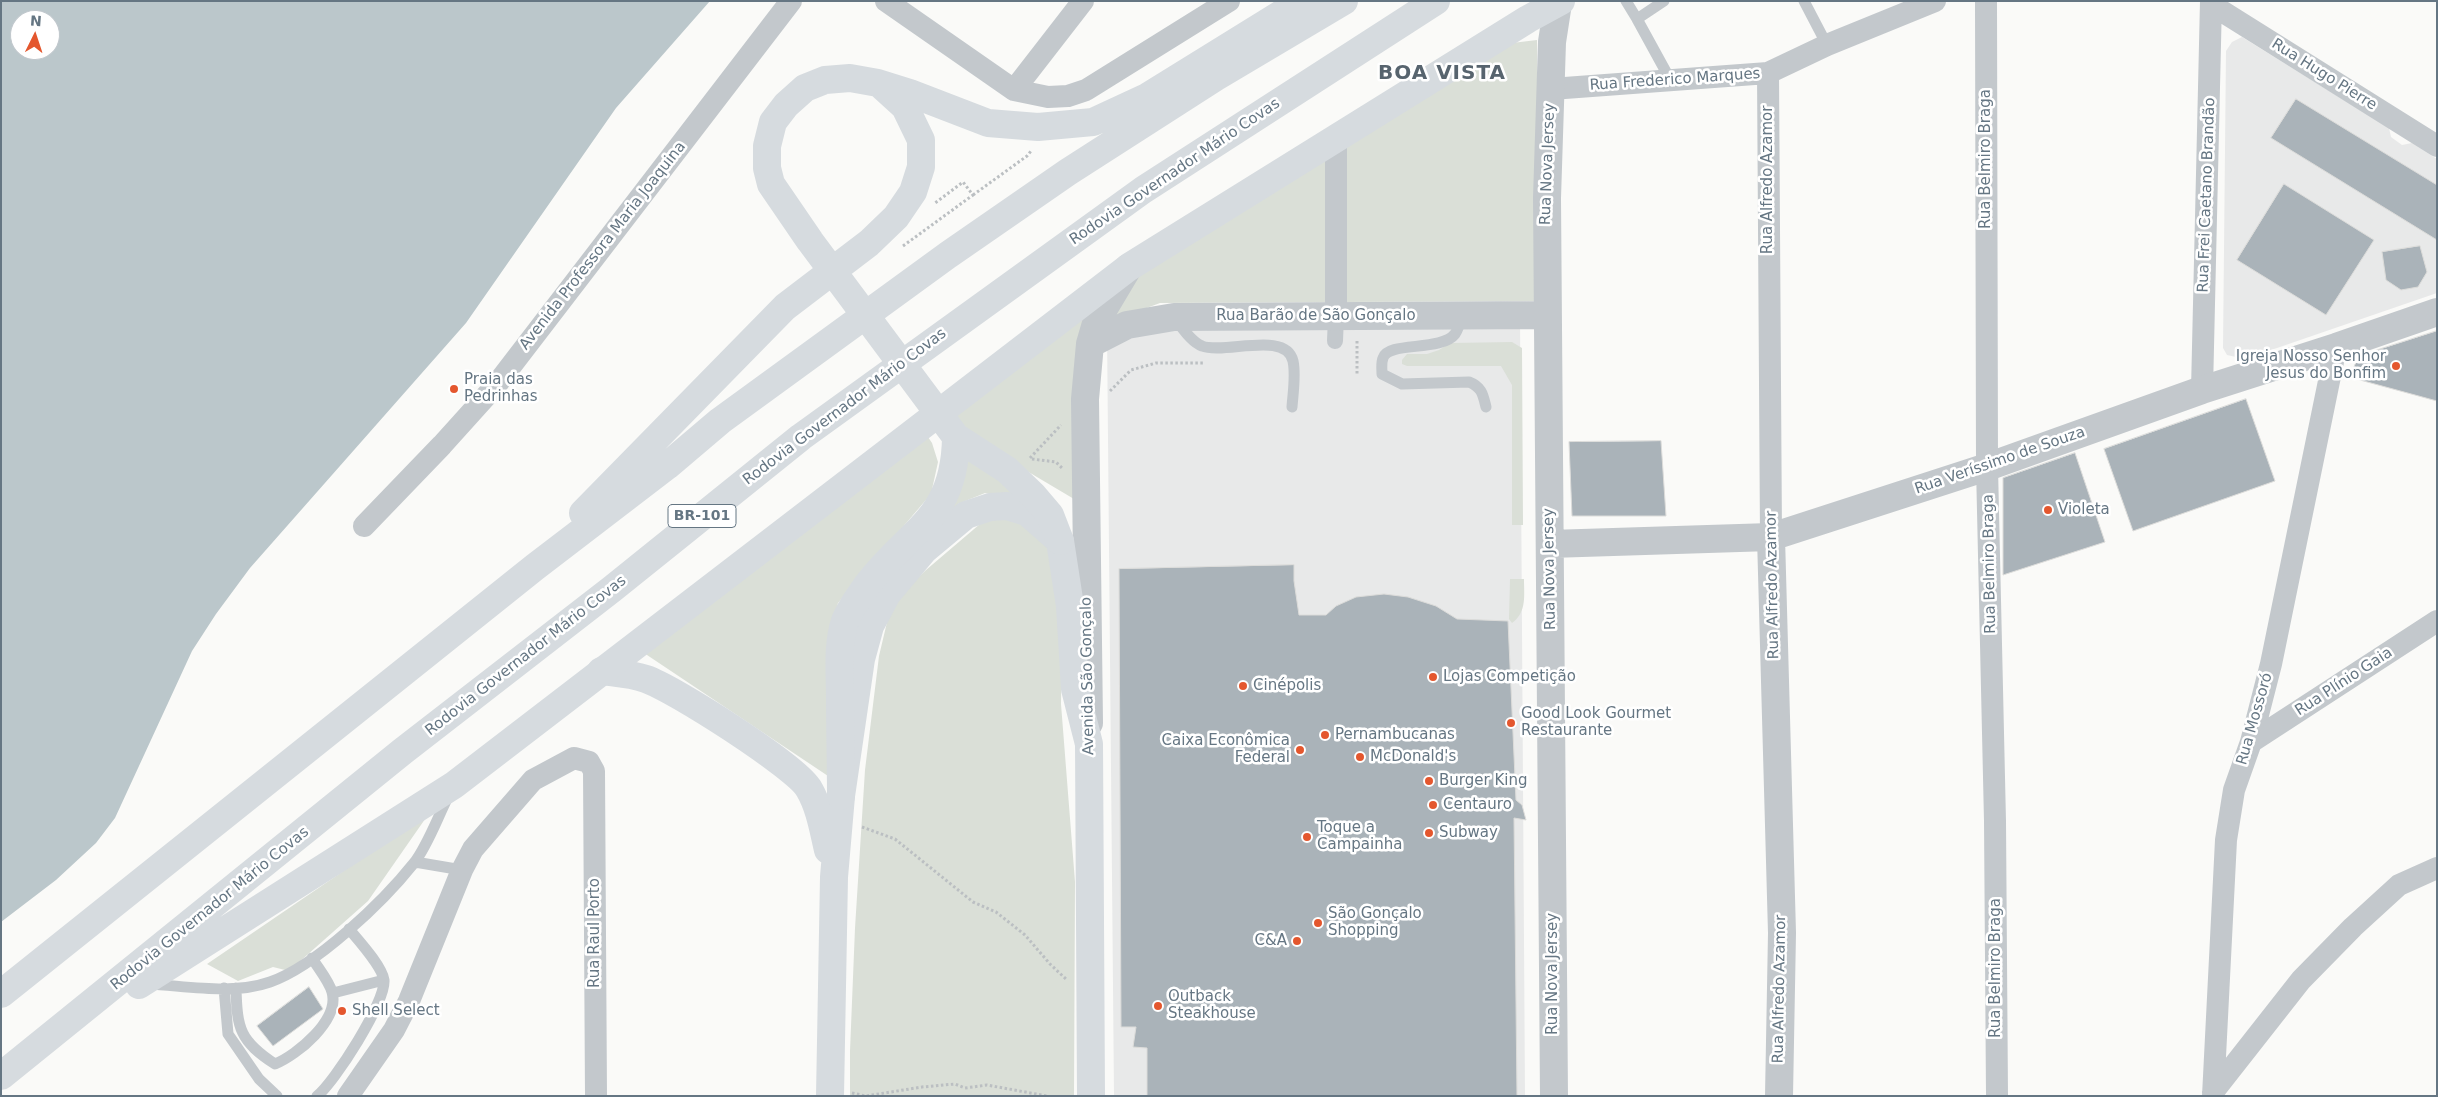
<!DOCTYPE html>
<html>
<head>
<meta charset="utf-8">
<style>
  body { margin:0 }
  #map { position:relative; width:2438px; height:1097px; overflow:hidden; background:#fafaf8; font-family:"DejaVu Sans",sans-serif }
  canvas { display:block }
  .frame { position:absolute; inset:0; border:2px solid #657683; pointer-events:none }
  .north { position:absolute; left:10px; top:10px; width:50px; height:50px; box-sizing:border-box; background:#fff; border:1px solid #c1c8cd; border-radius:50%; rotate:4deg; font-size:14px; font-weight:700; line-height:20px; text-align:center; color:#657683 }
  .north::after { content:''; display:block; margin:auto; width:18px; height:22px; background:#e4572e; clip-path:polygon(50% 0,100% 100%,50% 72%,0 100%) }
</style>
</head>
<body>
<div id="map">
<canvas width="2438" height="1097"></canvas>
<div class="frame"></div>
<div class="north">N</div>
</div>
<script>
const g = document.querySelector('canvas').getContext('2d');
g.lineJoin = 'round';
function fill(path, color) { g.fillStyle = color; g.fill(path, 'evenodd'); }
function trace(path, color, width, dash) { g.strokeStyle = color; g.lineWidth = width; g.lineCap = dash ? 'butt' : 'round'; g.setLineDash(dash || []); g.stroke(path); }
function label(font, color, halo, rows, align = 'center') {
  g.font = font + ' "DejaVu Sans",sans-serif'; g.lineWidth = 5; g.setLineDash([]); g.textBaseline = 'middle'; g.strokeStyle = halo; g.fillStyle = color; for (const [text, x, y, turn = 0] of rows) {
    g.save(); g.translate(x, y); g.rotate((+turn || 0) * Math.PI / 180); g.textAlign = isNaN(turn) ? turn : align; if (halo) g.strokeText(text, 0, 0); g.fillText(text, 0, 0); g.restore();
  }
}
const built = new Path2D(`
  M 2242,37 L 2389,128 L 2391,137 L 2402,145 L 2412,143 L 2437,159 L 2437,293 L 2245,359 L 2227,355 L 2223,348 L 2226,51 L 2232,42 Z
  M 1520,317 L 1525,1096 L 1114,1096 L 1107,329 Z`);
const green = new Path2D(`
  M 1537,40 L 1537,301 L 1160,303 L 1109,322 L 1136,275 L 1512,43 Z
  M 1092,308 L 1074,499 L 978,442 L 953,416 Z
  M 1512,342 L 1522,348 L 1523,525 L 1512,525 L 1512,385 L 1501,366 L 1407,366 L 1402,364 L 1402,360 L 1407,354 L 1427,354 L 1439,350 L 1450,343 Z
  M 926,434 L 932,443 L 938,462 L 931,494 L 838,603 L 827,645 L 837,782 L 644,653 Z
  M 962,453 L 1017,489 L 1013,497 L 985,493 L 958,504 L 937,526 Z
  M 1007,514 L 1051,540 L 1062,623 L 1061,704 L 1075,882 L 1074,1096 L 850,1096 L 850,1051 L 855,928 L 865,770 L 879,656 L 888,618 L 905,590 L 926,570 L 987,518 Z
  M 1510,579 L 1524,579 C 1524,596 1527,612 1512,623 L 1509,619 Z
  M 430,812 L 368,901 L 289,971 L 273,967 L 238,981 L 207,964 Z`);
const water = new Path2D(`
  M 1,1 L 710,1 L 616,108 L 466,323 L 250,568 L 216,614 L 192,651 L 115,818 L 96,843 L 56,880 L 1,922 ZM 20,20 L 50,20 L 50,50 L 20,50 Z`);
const building = new Path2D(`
  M 2296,99 L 2437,185 L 2437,240 L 2271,138 Z
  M 2284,184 L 2374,240 L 2326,315 L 2237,260 Z
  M 2420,246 L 2427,272 L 2418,287 L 2401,290 L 2386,280 L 2382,252 Z
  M 2437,331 L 2437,401 L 2349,377 L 2359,356 Z
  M 2246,399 L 2275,481 L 2133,531 L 2104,449 Z
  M 1661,441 L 1666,516 L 1572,516 L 1569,442 Z
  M 2075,453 L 2105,542 L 2003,575 L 2003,478 Z
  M 1294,565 L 1294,581 L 1299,615 L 1326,615 L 1336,606 L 1356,597 L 1384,594 L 1408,597 L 1436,606 L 1457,619 L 1508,621 L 1516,800 L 1522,805 L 1526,820 L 1514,818 L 1517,1096 L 1147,1096 L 1147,1048 L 1133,1047 L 1136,1027 L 1121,1027 L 1119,569 Z
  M 309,987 L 323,1009 L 273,1046 L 257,1026 Z`);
const path = new Path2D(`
  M 973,195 L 1027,156 L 1031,151
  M 903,246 L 973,195 L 963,182 L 935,203
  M 1357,341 L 1357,376
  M 1110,391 L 1131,370 L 1156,363 L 1204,363
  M 1030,458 L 1061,425
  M 1032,459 L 1056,462 L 1062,468
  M 862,827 L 895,839 L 973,902 L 996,912 L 1025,935 L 1050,964 L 1067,980
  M 852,1093 L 866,1096 L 922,1087 L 955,1084 L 965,1088 L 987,1085 L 1047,1096`);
const service = new Path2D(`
  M 1626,1 L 1637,19 L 1664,1
  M 1804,1 L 1827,45
  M 1637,19 L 1671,81
  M 1462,315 C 1460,322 1459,328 1455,334 C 1441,352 1388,341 1383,358 C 1381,363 1382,369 1382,374 L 1402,384 L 1469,382 C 1482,387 1483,395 1486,407
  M 1175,319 C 1182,327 1191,342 1202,346 C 1224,355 1286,330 1293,361 C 1296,375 1293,393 1292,407
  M 415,862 L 462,870
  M 149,984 C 187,986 233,995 270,982 C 316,966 383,902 414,863 C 428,845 438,816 449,795
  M 224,988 L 228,1034 L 259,1079 L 277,1096
  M 236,988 C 237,1029 240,1041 275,1064 C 297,1055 340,1020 332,992 C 329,981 318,968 312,958
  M 333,993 L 384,980
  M 317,1096 C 334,1083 386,1002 384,980 C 382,966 359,941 349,929`);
const pedestrian = new Path2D(`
  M 1335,341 L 1336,316`);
const minor = new Path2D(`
  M 886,1 L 1014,90 L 1048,97 L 1068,96 L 1086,90 L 1229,1
  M 1986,1 L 1987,467 L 1995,821 L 1997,1096
  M 2212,5 L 2437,146
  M 1768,73 L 1771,537
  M 1551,89 L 1768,73 L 1827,45 L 1935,1
  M 1014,90 L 1083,1
  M 1336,139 L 1336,316
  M 2202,390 L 2211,1
  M 364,526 L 442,445 L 497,384 L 791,1
  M 2251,742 L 2437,621
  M 2213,1092 L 2301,980 L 2353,927 L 2399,885 L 2437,868
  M 348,1096 L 394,1030 L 409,1001 L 462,870 L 473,849 L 533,780 L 574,758 L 589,762 L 594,771 L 596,1096
  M 2213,1096 L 2226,840 L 2234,790 L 2251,742 L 2271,664 L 2336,347`);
const tertiary = new Path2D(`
  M 1090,344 L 1127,325 L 1174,317 L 1546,315
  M 1771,537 L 1782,933 L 1779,1096
  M 1550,544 L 1771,537 L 1987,467 L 2202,390 L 2336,347 L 2437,312
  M 1089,723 L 1085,399 L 1090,344 L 1097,320 L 1128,268
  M 1554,1096 L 1547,198 L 1552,42 L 1558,3`);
const secondary = new Path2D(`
  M 601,671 C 616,673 632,674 646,679 C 673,688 797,767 809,789 C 820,808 823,829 828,850
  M 830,1096 L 834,877 L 841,796 L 861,659 L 870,626 L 887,594 L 924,550 L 966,515 L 990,507 L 1007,506 L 1027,512 L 1060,541 L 1070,606 L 1075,689 L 1089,744 L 1091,1096`);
const motorway = new Path2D(`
  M 583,513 L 785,307 L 869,243 L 896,217 L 913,192 L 921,167 L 921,140 L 905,107 L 883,87
  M 1060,541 L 1050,515 L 1033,495 L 1007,470 L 956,437 L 810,241 L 771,184 L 767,168 L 767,146 L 773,122 L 786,105 L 805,88 L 825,80 L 850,78 L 878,83 L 910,93 L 988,123 L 1038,127 L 1093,122 L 1147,97 L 1302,1
  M 841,796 C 841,763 840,730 840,697 C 840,672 837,645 845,621 C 850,608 859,597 867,585 C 911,528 955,519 956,437
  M 139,985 L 454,785 L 1129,267 L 1528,19 L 1561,1
  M 1,994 L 535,567 L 667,466 L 720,421 L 948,255 L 1068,172 L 1216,77 L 1344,1
  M 1,1076 L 403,751 L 612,589 L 801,437 L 1143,190 L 1436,1`);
const markers = [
  [2396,366,5,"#e4572e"],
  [454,389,5,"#e4572e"],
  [2048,510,5,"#e4572e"],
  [1433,677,5,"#e4572e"],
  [1243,686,5,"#e4572e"],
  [1511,723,5,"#e4572e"],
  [1325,735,5,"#e4572e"],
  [1300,750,5,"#e4572e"],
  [1360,757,5,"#e4572e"],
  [1429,781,5,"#e4572e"],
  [1433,805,5,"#e4572e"],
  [1429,833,5,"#e4572e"],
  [1307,837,5,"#e4572e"],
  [1318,923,5,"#e4572e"],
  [1297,941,5,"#e4572e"],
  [1158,1006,5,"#e4572e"],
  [342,1011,5,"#e4572e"]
];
const shields = [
  [702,516,68]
];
const shieldNames = [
  ["BR-101",702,516]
];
const streetNames = [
  ["Rua Hugo Pierre",2324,75,32],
  ["Rua Frederico Marques",1675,80,-4],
  ["Rua Belmiro Braga",1986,159,-90],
  ["Rua Nova Jersey",1548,164,-88],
  ["Rodovia Governador Mário Covas",1175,172,-34],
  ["Rua Alfredo Azamor",1768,180,-90],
  ["Rua Frei Caetano Brandão",2207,195,-88],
  ["Avenida Professora Maria Joaquina",603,246,-52],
  ["Rua Barão de São Gonçalo",1316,316],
  ["Rodovia Governador Mário Covas",845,407,-37],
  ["Rua Veríssimo de Souza",2000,461,-19],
  ["Rua Belmiro Braga",1990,564,-91],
  ["Rua Nova Jersey",1550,569,-91],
  ["Rua Alfredo Azamor",1773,585,-91],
  ["Rodovia Governador Mário Covas",526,656,-38],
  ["Avenida São Gonçalo",1088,676,-91],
  ["Rua Plínio Gaia",2344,682,-33],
  ["Rua Mossoró",2255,719,-74],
  ["Rodovia Governador Mário Covas",210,909,-39],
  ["Rua Raul Porto",595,933,-90],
  ["Rua Belmiro Braga",1996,968,-90],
  ["Rua Nova Jersey",1553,974,-90],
  ["Rua Alfredo Azamor",1780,989,-89]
];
const poiNames = [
  ["Igreja Nosso Senhor",2386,357,"right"],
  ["Jesus do Bonfim",2386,374,"right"],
  ["Praia das",464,380],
  ["Pedrinhas",464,397],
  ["Violeta",2058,510],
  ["Lojas Competição",1443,677],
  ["Cinépolis",1253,686],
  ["Good Look Gourmet",1521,714],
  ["Restaurante",1521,731],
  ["Pernambucanas",1335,735],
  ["Caixa Econômica",1290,741,"right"],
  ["Federal",1290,758,"right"],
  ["McDonald's",1370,757],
  ["Burger King",1439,781],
  ["Centauro",1443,805],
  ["Toque a",1317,828],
  ["Campainha",1317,845],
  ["Subway",1439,833],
  ["São Gonçalo",1328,914],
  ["Shopping",1328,931],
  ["C&A",1287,941,"right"],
  ["Outback",1168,997],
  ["Steakhouse",1168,1014],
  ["Shell Select",352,1011]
];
const districtNames = [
  ["BOA VISTA",1442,74]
];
fill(built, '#e8e9e9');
fill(green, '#dadfd7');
fill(water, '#bbc7cb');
fill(building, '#aab3b9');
trace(building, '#dcdcda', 1);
trace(path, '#bbbfc2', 3, [2.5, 2.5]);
trace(service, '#c3c8cc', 11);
trace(pedestrian, '#c3c8cc', 16);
trace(minor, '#c3c8cc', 22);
trace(tertiary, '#c3c8cc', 28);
trace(secondary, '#d6dbdf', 28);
trace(motorway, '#d6dbdf', 28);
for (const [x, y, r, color] of markers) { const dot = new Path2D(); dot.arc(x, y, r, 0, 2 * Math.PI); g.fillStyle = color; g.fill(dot); trace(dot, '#fff', 2); }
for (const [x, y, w] of shields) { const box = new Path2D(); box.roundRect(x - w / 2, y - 11.5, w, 23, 4); g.fillStyle = '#fff'; g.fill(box); trace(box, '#657683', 1); }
label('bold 14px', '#657683', null, shieldNames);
label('15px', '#657683', '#fff', streetNames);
label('15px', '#657683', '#fff', poiNames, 'left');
g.letterSpacing = '1px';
label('bold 20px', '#57646e', '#fff', districtNames);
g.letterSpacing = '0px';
</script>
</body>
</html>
